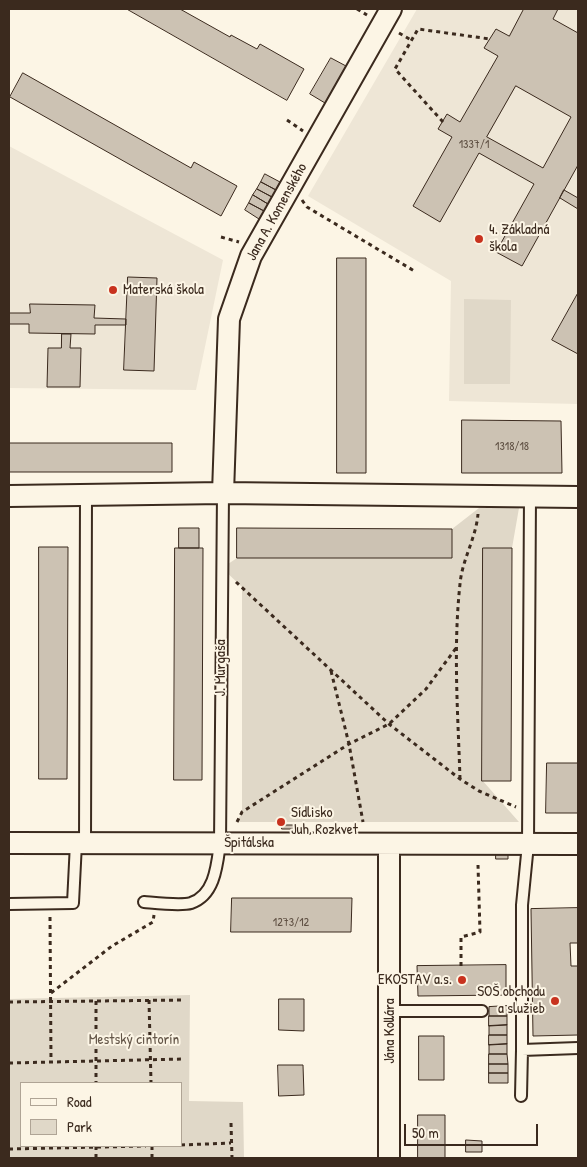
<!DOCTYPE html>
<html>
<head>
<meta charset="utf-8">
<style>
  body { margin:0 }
  #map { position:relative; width:587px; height:1167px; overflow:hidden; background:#fcf5e5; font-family:"Patrick Hand",sans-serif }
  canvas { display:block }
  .frame { position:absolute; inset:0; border:10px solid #3b2a1e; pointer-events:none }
  .legend { position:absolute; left:20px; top:1082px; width:162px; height:65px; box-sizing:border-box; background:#fcf5e5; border:1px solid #afa495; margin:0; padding:6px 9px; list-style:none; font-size:15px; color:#3b2a1e }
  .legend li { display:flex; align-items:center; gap:10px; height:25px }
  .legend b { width:25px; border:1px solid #afa495 }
  .scale { position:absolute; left:404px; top:1124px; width:134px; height:22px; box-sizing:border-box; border:2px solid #3b2a1e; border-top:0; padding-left:6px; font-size:15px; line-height:18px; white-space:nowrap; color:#3b2a1e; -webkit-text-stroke:4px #fcf5e5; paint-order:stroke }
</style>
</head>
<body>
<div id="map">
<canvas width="587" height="1167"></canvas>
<div class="frame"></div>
<ul class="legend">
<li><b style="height:6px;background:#fcf5e5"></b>Road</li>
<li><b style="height:14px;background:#e0d8c8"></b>Park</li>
</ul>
<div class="scale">50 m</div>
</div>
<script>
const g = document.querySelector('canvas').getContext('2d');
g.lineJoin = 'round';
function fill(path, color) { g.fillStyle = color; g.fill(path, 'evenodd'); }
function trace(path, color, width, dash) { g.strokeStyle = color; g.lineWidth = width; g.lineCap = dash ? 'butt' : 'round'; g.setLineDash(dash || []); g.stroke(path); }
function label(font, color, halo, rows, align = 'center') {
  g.font = font + ' "Patrick Hand",sans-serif'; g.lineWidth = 4; g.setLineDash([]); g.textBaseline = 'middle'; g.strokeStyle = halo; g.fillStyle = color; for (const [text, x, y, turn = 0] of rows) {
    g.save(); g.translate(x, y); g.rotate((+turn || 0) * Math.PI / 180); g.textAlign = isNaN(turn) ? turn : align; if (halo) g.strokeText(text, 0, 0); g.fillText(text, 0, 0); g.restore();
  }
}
const built = new Path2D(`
  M 417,9 L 578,9 L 578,404 L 449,401 L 451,281 L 308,196 Z
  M 9,146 L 223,260 L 196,390 L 9,388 Z`);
const green = new Path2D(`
  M 464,299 L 511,300 L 510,384 L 464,384 Z
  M 479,508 L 519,508 L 512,548 L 483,548 L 482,780 L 519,822 L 237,822 L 242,812 L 242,587 L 222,568 L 237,558 L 451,558 L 452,529 Z
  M 190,995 L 189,1101 L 243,1102 L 244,1158 L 9,1158 L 9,999 ZM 21,1083 L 181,1083 L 181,1146 L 21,1146 Z`);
const building = new Path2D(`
  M 127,9 L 180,9 L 230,37 L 231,35 L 257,49 L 260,44 L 304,69 L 287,100 Z
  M 524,9 L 558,9 L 553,19 L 578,33 L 578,165 L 522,266 L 496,252 L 534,184 L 479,153 L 440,222 L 413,206 L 452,137 L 438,129 L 447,114 L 460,122 L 498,56 L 484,48 L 496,29 L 509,36 ZM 516,86 L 571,117 L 543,168 L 487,137 Z
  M 331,58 L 346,66 L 325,103 L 310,94 Z
  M 23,73 L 191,168 L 194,162 L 237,186 L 221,216 L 10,97 Z
  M 265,174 L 280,182 L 276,190 L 261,182 Z
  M 261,182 L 276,190 L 272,197 L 257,189 Z
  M 257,189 L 272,197 L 268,204 L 253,195 Z
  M 564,190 L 578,198 L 578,209 L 560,198 Z
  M 253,195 L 268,204 L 264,211 L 249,203 Z
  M 249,203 L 264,211 L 259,219 L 245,210 Z
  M 337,258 L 366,258 L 366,473 L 337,473 Z
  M 128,277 L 157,278 L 154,371 L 124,370 Z
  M 578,293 L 578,354 L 552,340 Z
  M 30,304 L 95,305 L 94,318 L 126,319 L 126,325 L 95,325 L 95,334 L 29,333 L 29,324 L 9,324 L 9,313 L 30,313 Z
  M 62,334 L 71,334 L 70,348 L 81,348 L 80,387 L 47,387 L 48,348 L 61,348 Z
  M 462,420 L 561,421 L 562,473 L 462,473 Z
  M 9,443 L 172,443 L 172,472 L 9,472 Z
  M 179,528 L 199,528 L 199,548 L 179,548 Z
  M 237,528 L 452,529 L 452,558 L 237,558 Z
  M 39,547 L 68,547 L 67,779 L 39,779 Z
  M 175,548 L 203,548 L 202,780 L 174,780 Z
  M 483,548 L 512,548 L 511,781 L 482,781 Z
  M 547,763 L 578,763 L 578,813 L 546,813 Z
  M 282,825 L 296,825 L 296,829 L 282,829 Z
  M 496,853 L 508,853 L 508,859 L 496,859 Z
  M 232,898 L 352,898 L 351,932 L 231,932 Z
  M 578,908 L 578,943 L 570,943 L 571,966 L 578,966 L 578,1035 L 533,1036 L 531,909 Z
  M 506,965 L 506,995 L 418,996 L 417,966 Z
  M 279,999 L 304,999 L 304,1031 L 279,1030 Z
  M 507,1006 L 507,1016 L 489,1016 L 489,1007 Z
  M 489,1016 L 507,1016 L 507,1025 L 489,1026 Z
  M 507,1025 L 507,1035 L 489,1035 L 489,1026 Z
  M 489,1035 L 507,1035 L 507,1044 L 489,1045 Z
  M 419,1036 L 444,1036 L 444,1080 L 419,1080 Z
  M 507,1044 L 507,1054 L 489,1054 L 489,1045 Z
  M 489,1054 L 507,1054 L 508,1064 L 489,1064 Z
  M 489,1064 L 508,1064 L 508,1073 L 489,1073 Z
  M 278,1065 L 303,1065 L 304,1095 L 279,1096 Z
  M 489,1073 L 508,1073 L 508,1083 L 489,1083 Z
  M 418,1115 L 445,1115 L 445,1158 L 418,1158 Z
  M 466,1140 L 482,1141 L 482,1152 L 466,1152 Z`);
const path = new Path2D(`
  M 357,9 L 367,15
  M 399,33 L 411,40
  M 287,120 L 303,131
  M 443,122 L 395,69 L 418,29 L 490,39
  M 302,200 L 307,207 L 416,272
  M 221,237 L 239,242
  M 236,582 L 389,724 L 460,779 L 479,791 L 516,807
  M 331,671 L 349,744 L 363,822
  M 460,779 C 458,714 453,649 460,584 C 462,560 476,538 478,514
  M 237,822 L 242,812 L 349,744 L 389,724 L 426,689 L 456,648
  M 50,917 L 51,1062
  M 461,966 L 461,937 L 480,932 L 478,865
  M 51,993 L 112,946 L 153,922 L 154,915
  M 149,1000 L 151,1083
  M 96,1001 L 96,1083
  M 9,1002 L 185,1000
  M 9,1063 L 183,1059
  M 231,1123 L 232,1158
  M 181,1145 L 231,1143
  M 96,1146 L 96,1158
  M 152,1146 L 152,1158
  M 9,1149 L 146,1146`);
const service = new Path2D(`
  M 530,496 L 528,844 L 522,905 L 522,1050 L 578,1048
  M 85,843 L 86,495
  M 144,902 C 156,903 181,906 191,903 C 215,895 217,865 220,843 L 223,493
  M 9,904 L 73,903 L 76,843
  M 390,1011 L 482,1011
  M 521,1096 L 522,1050`);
const minor = new Path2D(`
  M 223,493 L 229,319 L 251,256 L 391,9
  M 9,496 L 223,493 L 578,497
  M 9,843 L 578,844
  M 389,844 L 389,1158`);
const markers = [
  [479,239,5,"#c8321e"],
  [113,290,5,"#c8321e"],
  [281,822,5,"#c8321e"],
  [462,980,5,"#c8321e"],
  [555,1001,5,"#c8321e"]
];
const numberNames = [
  ["1337/1",474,145],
  ["1318/18",512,447],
  ["1273/12",291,923]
];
const streetNames = [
  ["Jana A. Komenského",277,212,-61],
  ["J. Murgaša",221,668,-90],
  ["Špitálska",249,843],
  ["Jána Kollára",390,1031,-90]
];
const poiNames = [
  ["4. Základná",489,230],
  ["škola",489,247],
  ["Materská škola",123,290],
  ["Sídlisko",291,813],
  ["Juh, Rozkvet",291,830],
  ["EKOSTAV a.s.",452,980,"right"],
  ["SOŠ obchodu",545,992,"right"],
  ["a služieb",545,1009,"right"]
];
const parkNames = [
  ["Mestský cintorín",134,1040]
];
fill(built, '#eee6d6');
fill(green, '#e0d8c8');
fill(building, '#ccc2b3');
trace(building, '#3b2a1e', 1);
trace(service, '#3b2a1e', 14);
trace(minor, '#3b2a1e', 24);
trace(path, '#3b2a1e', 3, [4, 4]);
trace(service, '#fcf5e5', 10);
trace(minor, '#fcf5e5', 20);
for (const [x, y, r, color] of markers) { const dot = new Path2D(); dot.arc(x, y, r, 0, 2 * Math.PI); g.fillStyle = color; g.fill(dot); trace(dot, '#fcf5e5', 2); }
label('12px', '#5f5043', null, numberNames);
label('15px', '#3b2a1e', '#fcf5e5', streetNames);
label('15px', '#3b2a1e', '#fcf5e5', poiNames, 'left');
label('15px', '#645648', '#fcf5e5', parkNames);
</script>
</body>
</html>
